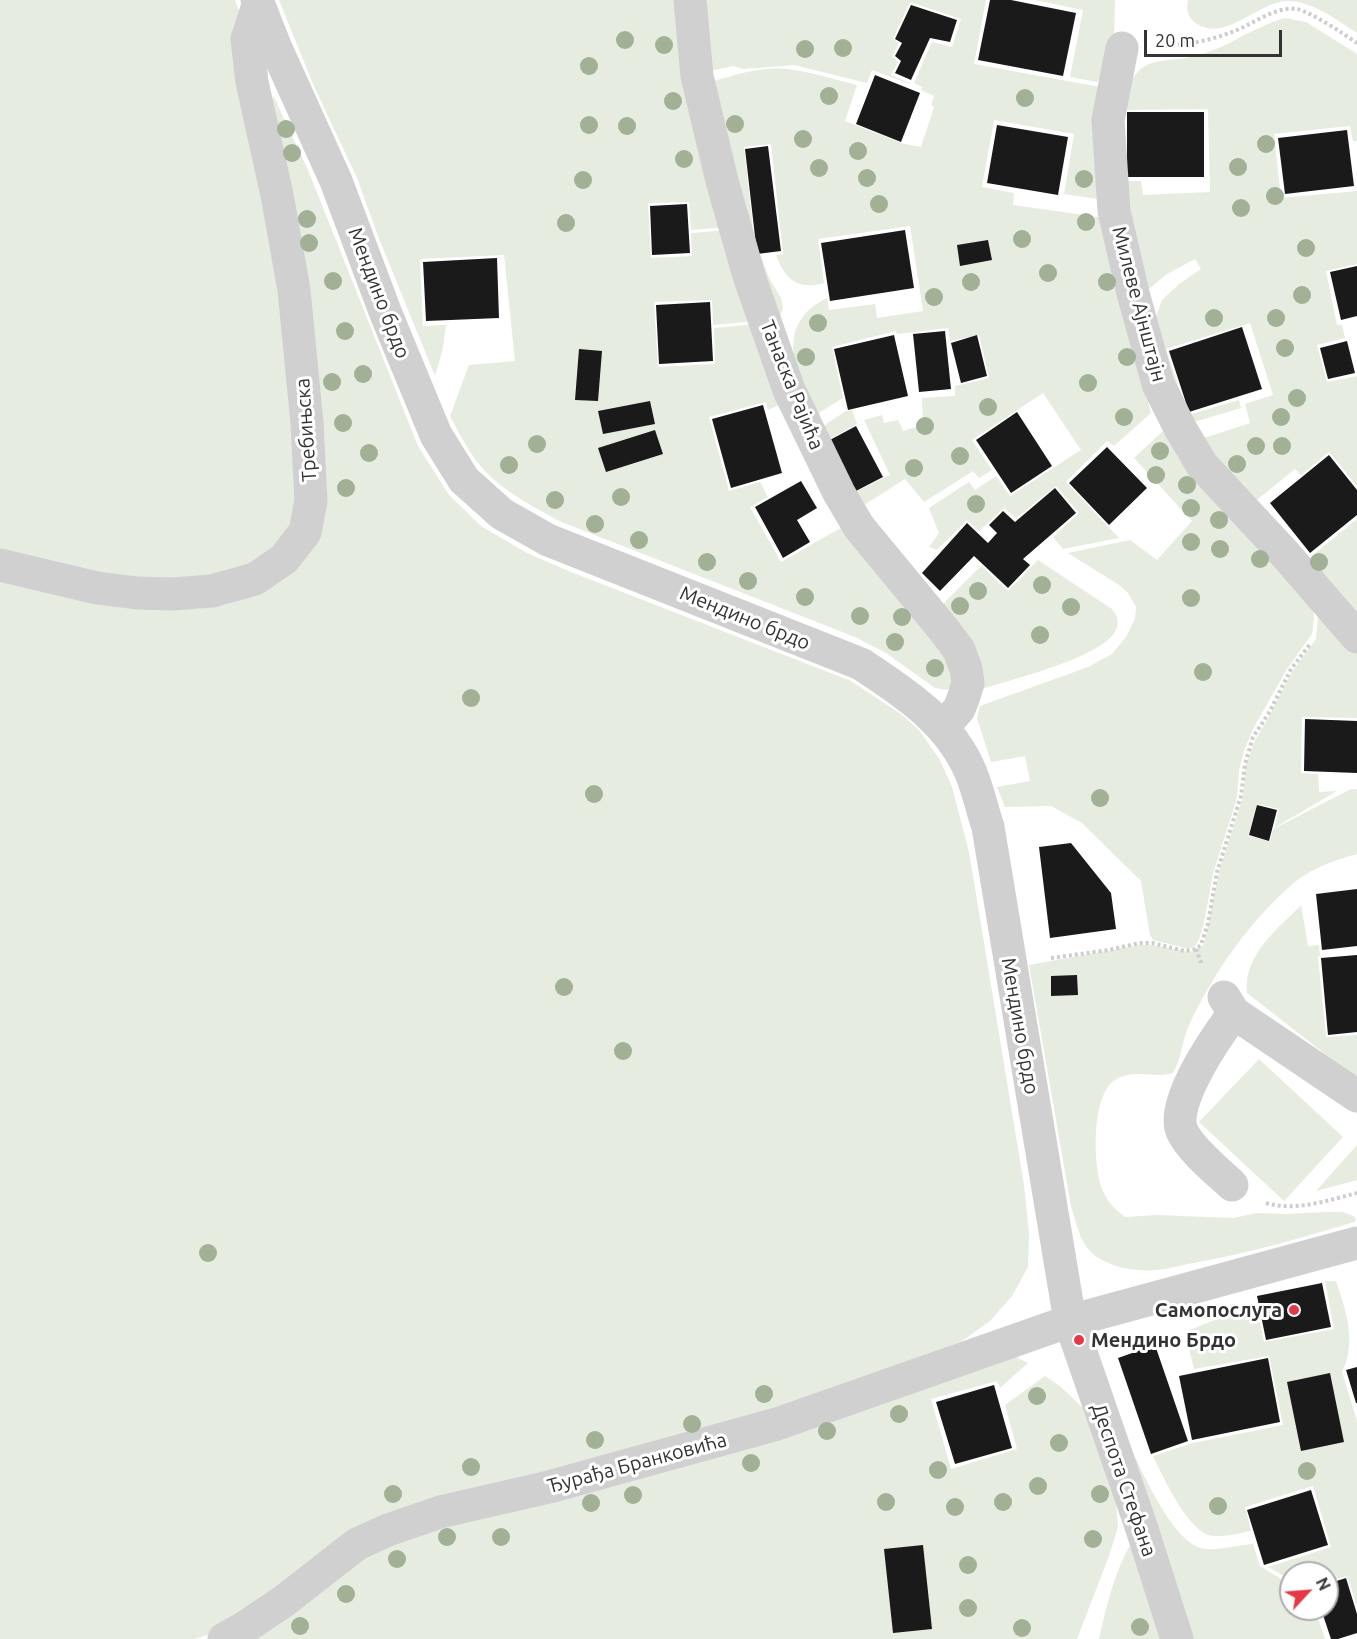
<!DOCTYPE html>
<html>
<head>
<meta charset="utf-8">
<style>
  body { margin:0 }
  #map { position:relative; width:1357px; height:1639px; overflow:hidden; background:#fff; font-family:Ubuntu,sans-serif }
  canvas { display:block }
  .north { position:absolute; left:1279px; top:1561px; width:60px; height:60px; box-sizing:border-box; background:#fff; border:2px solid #adadad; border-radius:50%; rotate:64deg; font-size:16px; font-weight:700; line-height:24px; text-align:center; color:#333 }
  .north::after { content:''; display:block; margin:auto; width:21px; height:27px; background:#e63946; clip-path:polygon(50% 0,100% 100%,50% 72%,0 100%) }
  .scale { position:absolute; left:1144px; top:30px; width:138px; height:27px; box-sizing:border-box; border:3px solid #333; border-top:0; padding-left:8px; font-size:18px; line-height:21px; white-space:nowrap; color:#333; -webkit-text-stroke:4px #fff; paint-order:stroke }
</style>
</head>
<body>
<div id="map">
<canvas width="1357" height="1639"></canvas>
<div class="north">N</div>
<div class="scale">20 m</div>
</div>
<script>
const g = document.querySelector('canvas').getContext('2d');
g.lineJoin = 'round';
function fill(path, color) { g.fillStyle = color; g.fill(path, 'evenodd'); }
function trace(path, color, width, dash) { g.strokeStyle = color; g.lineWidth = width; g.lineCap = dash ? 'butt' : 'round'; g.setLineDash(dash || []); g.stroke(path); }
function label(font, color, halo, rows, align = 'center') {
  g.font = font + ' Ubuntu,sans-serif'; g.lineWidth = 6; g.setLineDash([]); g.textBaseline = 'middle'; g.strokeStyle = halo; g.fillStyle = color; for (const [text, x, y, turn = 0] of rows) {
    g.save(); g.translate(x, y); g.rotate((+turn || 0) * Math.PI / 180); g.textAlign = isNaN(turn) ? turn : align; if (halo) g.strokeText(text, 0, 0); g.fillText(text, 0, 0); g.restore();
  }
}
const green = new Path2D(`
  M 0,0 L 235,0 L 241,16 L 279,261 L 290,359 L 296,513 C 249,622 85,569 0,550 Z
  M 279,0 L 681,0 L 726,227 L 691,230 L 689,202 L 648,203 L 651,258 L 692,256 L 691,233 L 728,230 L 756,321 L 713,325 L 712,300 L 654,302 L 658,367 L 715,364 L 714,328 L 757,324 L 783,403 L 768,410 L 766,402 L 709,417 L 729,491 L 760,482 L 768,497 L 750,507 L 781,562 L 844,526 L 950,656 L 952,687 L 946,690 L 935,688 L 886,653 L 855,637 L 559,521 C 536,508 512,496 492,478 C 474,462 461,437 450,416 L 469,365 L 515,361 L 504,255 L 420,259 L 423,326 L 446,325 L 443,348 L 435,376 L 378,236 L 357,178 L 313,84 Z
  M 696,0 L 986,0 L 974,64 L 1100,87 L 1099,139 L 1104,200 L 1064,194 L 1074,134 L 994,120 L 982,187 L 1014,193 L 1013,205 L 1106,218 L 1122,300 L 1151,413 L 1114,446 L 1107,441 L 1066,482 L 1119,538 L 1063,549 L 1053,537 L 1079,513 L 1056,486 L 1016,518 L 1004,508 L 979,531 L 967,520 L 937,550 L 929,547 L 939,533 L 929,508 L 969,482 L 975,490 L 996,476 L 1010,496 L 1081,450 L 1043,393 L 972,440 L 992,470 L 979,478 L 973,471 L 924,502 L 905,479 L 864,505 L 884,534 C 853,513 834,462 820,428 L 846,411 L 852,410 L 857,424 L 826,441 L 853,493 L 890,475 L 864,420 L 882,415 L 884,423 L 898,420 L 903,431 L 923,425 L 922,398 L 955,396 L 955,386 L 989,378 L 979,335 L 950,341 L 948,328 L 897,334 L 896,331 L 832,347 L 843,398 L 814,416 C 796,374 773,324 827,298 L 829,310 L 875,304 L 877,318 L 923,311 L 910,226 L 818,239 L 824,283 C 797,290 786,280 776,255 L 783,254 L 771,144 L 744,147 L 756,256 L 761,256 L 769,278 L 781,298 L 783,308 L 780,316 L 774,316 C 764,301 760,281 754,264 C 736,208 721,151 708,93 L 709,86 L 711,82 C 738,74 766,65 794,70 C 815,73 836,80 857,85 L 845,121 L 904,144 L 921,147 L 934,107 L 931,105 L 934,96 L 921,90 L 922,87 L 914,83 L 932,42 L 952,47 L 961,19 L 910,2 L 893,39 L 899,43 L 892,56 L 898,62 L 891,75 L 910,83 L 910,84 L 872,70 L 867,83 L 794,65 L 744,69 L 733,66 L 711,71 L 707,70 L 700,59 Z
  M 1035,0 L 1115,0 C 1114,24 1117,66 1097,82 L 1070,77 L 1083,10 Z
  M 1188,0 L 1357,0 L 1357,33 C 1337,20 1311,0 1286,1 C 1257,3 1225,42 1197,24 C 1188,18 1186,10 1188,0 Z
  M 1285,18 L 1306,22 L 1357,54 L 1357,141 L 1353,141 L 1350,126 L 1274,134 L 1281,198 L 1357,191 L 1357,264 L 1326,271 L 1337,325 L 1342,325 L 1345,338 L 1317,345 L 1327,382 L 1357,376 L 1357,486 L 1329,452 L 1301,475 L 1295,469 L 1252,504 L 1201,439 L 1250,423 L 1245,404 L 1273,395 L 1250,323 L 1166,349 L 1188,415 L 1239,400 L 1241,408 L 1194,422 L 1186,419 L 1154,322 L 1162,300 L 1179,284 L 1201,269 L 1195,259 L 1167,274 L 1143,294 L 1123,181 L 1141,181 L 1143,195 L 1210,192 L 1208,109 L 1122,110 C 1126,96 1129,78 1142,68 C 1156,58 1174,61 1191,57 C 1225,50 1252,27 1285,18 Z
  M 273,95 L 308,170 L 418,446 L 449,495 L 481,526 L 527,553 L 571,572 L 851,681 L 901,714 L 919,730 L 940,760 L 952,787 L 969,852 L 1024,1185 L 1029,1233 L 1028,1267 L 1012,1296 L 990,1321 L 962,1341 L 785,1412 L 493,1488 L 217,1632 L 194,1639 L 0,1639 L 0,577 L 196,609 L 225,605 L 259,594 L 300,565 Z
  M 1165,429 L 1313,598 L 1314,619 L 1312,634 L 1287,669 L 1253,729 L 1244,751 L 1239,771 L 1237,798 L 1213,874 L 1204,923 L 1199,940 L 1195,946 L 1189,949 L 1153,940 L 1150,935 L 1141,881 L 1082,823 L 1051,806 L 1005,807 L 997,787 L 1030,781 L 1025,756 L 991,762 L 977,718 L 980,706 L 1088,667 L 1112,654 L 1126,637 L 1135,619 L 1136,607 L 1128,593 L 1119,585 L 1068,553 L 1130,540 L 1157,560 L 1192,521 L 1134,458 Z
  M 1357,519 L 1357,619 L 1307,560 Z
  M 1038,560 L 1112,609 C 1117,615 1120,622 1116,630 C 1102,658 1012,679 982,689 L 940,607 L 981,566 L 1008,591 Z
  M 1318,615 L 1357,653 L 1357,718 L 1302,717 L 1301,773 L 1318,774 L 1319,792 L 1337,791 L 1274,828 L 1279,809 L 1257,804 L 1248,836 L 1270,841 L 1273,829 L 1351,789 L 1357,789 L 1357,854 C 1335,860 1312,868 1295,882 C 1250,920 1214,972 1189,1025 C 1182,1040 1182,1058 1173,1073 C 1154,1079 1134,1068 1115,1080 C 1091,1094 1092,1170 1104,1193 C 1109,1204 1116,1210 1125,1217 L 1157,1215 L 1234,1218 L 1256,1213 L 1286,1214 L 1326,1212 L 1342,1212 L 1354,1216 L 1356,1220 L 1354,1222 C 1300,1238 1247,1254 1193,1263 C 1175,1267 1156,1272 1138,1270 C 1122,1269 1102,1263 1091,1252 C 1079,1241 1076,1221 1071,1206 L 1029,965 L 1139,945 L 1152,945 L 1190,952 L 1201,948 L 1204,944 L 1219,872 L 1243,797 L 1246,765 L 1255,740 L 1267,720 L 1292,672 L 1316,639 Z
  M 1301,905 L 1308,946 L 1319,945 L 1320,956 L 1318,957 L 1326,1037 L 1357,1035 L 1357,1079 L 1247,993 C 1243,955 1277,930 1301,905 Z
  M 1259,1059 L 1343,1137 L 1284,1201 L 1199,1122 Z
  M 1357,1145 L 1357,1180 L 1316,1191 Z
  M 1325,1281 L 1336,1281 C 1346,1311 1357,1342 1342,1372 L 1357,1421 L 1357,1606 L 1347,1576 L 1327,1582 L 1327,1573 L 1291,1573 L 1291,1580 L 1268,1567 L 1331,1547 L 1313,1486 L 1245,1507 L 1251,1531 C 1240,1533 1226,1537 1214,1536 C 1189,1535 1163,1476 1153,1456 L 1193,1443 L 1283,1425 L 1269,1356 L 1194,1369 L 1185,1332 L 1256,1303 L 1264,1342 L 1334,1329 Z
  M 1014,1356 L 1028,1363 L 1000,1388 L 997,1381 L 931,1399 L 951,1469 L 1017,1449 L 1005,1405 L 1045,1376 L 1061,1387 L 1083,1408 L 1115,1488 L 1118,1527 L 1109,1556 L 1077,1639 L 247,1639 L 385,1544 Z
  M 1124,1435 C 1139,1462 1172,1547 1206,1549 C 1221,1550 1238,1545 1253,1544 L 1260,1566 L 1291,1585 L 1291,1609 L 1315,1609 L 1325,1639 L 1193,1639 Z
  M 1134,1539 L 1166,1639 L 1099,1639 C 1107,1605 1115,1568 1134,1539 Z`);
const building = new Path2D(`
  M 990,0 L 1011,0 L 1076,13 L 1063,76 L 978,60 Z
  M 911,5 L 957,20 L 950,42 L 930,38 L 911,80 L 895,73 L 901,61 L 895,56 L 902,43 L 895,39 Z
  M 875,75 L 920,93 L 901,142 L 856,124 Z
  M 1127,112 L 1204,112 L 1204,177 L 1127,177 Z
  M 997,125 L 1068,137 L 1058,195 L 987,183 Z
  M 1347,130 L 1354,186 L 1285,194 L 1278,138 Z
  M 768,146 L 781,251 L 757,254 L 745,149 Z
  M 687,204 L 690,253 L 652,255 L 650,206 Z
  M 905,230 L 914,288 L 830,301 L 821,243 Z
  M 988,240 L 992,260 L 960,266 L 957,245 Z
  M 497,258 L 499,318 L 426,321 L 423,262 Z
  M 1357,266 L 1357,316 L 1341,320 L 1330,272 Z
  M 710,302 L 713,361 L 659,364 L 656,305 Z
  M 1242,327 L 1262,389 L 1189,412 L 1169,351 Z
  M 945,331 L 951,389 L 919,392 L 913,334 Z
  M 894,335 L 908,396 L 848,410 L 834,349 Z
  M 977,335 L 987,376 L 961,383 L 951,343 Z
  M 1347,341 L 1355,373 L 1328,379 L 1320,348 Z
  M 579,349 L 602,351 L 598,401 L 575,400 Z
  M 650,401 L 655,424 L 603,434 L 598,411 Z
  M 763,405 L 782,473 L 731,488 L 712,419 Z
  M 1017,412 L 1052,466 L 1011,493 L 976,440 Z
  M 856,426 L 883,477 L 854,492 L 828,441 Z
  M 655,430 L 663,454 L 606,472 L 598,448 Z
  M 1107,447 L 1147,488 L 1109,525 L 1069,483 Z
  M 1329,455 L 1357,490 L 1357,515 L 1310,553 L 1270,503 Z
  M 801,481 L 817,508 L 797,520 L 810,542 L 783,558 L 755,507 Z
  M 1055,488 L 1076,513 L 1023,559 L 1030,565 L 1008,588 L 974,556 L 940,591 L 922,573 L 967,523 L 988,543 L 997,533 L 989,525 L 1003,511 L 1015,522 Z
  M 1305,719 L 1357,721 L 1357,773 L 1304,771 Z
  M 1257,805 L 1277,810 L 1269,841 L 1249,835 Z
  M 1071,843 L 1111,893 L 1116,929 L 1050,938 L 1039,847 Z
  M 1357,889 L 1357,946 L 1322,950 L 1316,894 Z
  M 1357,955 L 1357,1032 L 1328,1035 L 1321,958 Z
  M 1077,975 L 1078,995 L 1051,996 L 1051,976 Z
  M 1322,1283 L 1331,1327 L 1266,1340 L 1257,1296 Z
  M 1155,1345 L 1188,1441 L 1151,1454 L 1118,1358 Z
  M 1268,1358 L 1280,1422 L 1192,1440 L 1179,1376 Z
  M 1357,1367 L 1357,1403 L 1356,1403 L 1346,1370 Z
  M 1330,1373 L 1344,1442 L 1301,1451 L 1287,1382 Z
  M 994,1385 L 1012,1448 L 955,1464 L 936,1402 Z
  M 1311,1490 L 1328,1545 L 1264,1565 L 1247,1510 Z
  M 923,1545 L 932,1629 L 893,1633 L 884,1549 Z
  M 1346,1578 L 1357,1614 L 1357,1633 L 1338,1639 L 1331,1639 L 1321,1609 L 1327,1609 L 1327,1584 Z`);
const path = new Path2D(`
  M 1160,46 C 1185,45 1209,41 1232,32 C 1252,25 1275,6 1297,9 C 1311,12 1344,34 1357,43
  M 1196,949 L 1202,965
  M 1051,958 L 1109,950 L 1139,943 L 1152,943 L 1185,951 L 1196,949 L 1201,945 L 1208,923 L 1217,872 L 1241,796 L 1245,764 L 1253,737 L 1270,711 L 1291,669 L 1310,644
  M 1266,1203 C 1295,1212 1329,1200 1357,1193`);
const minor = new Path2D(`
  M 257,0 L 275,46 L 336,181 L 386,314 L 436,435 L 464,480 L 502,514 L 548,540 L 861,664 C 905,693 950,722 971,773 C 978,790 982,809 988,827 L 1070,1321 L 1141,1526 L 1177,1639
  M 690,0 L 697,76 L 722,181 L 749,276 L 789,390 L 839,493 L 859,527 L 944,630 L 959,650 L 966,669 L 968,683 L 963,699 L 959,709 L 943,727
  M 1122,48 L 1108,120 L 1114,211 L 1133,293 L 1158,384 L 1180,428 L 1202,465 L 1285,554 L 1357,637
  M 0,565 L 97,588 L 137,593 L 172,594 L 212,591 L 255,579 L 284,559 L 305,532 L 311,501 L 307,423 L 294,290 L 277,195 L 252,82 L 247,39 L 258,5
  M 1224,997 L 1234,1013 L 1357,1096
  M 1232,1185 C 1218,1172 1189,1148 1182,1131 C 1170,1103 1217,1036 1234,1013
  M 224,1639 L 244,1628 L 284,1601 L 357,1544 L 388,1530 L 440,1512 L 549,1487 L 777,1424 L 1070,1321 L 1357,1243`);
const trees = [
  [625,40],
  [664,45],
  [843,48],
  [805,49],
  [589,66],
  [829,96],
  [1025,98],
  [673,101],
  [735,124],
  [589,125],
  [627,126],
  [286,129],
  [803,139],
  [1266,144],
  [858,151],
  [292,153],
  [684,159],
  [1238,167],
  [819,168],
  [867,178],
  [1084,179],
  [583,180],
  [1275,196],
  [879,204],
  [1241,208],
  [307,219],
  [1086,222],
  [566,223],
  [1022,239],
  [309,243],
  [1306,248],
  [1048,273],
  [333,281],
  [971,282],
  [1107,282],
  [1302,295],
  [934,297],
  [1214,318],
  [1276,318],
  [818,323],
  [345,331],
  [1285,348],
  [806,357],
  [1127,357],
  [363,374],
  [332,382],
  [1088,383],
  [1297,398],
  [988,407],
  [1124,417],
  [1281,417],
  [343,423],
  [925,426],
  [537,444],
  [1256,446],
  [1282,446],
  [1160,451],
  [369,453],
  [960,456],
  [1237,464],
  [509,465],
  [914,468],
  [1156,475],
  [1187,485],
  [346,488],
  [621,497],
  [555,500],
  [976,504],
  [1191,508],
  [1219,520],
  [595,524],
  [639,540],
  [1191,542],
  [1220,549],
  [1260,559],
  [707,562],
  [1319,562],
  [748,581],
  [1042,585],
  [978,591],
  [805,597],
  [1191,598],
  [960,606],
  [1071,607],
  [860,616],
  [902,617],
  [1040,635],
  [895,642],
  [935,668],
  [1203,672],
  [471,698],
  [594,794],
  [1100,798],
  [564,987],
  [623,1051],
  [208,1253],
  [764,1394],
  [1037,1396],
  [899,1414],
  [692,1424],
  [827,1431],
  [595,1440],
  [1059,1443],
  [751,1463],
  [471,1467],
  [938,1470],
  [1307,1471],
  [1038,1486],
  [393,1494],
  [1100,1494],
  [633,1495],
  [886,1502],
  [1003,1502],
  [591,1503],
  [1218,1506],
  [955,1507],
  [447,1537],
  [501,1537],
  [1093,1539],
  [397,1559],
  [968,1565],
  [346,1594],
  [968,1608],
  [300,1626],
  [1140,1627],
  [1022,1628]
];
const markers = [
  [1294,1310,6,"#e63946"],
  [1079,1340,6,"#e63946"]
];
const streetNames = [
  ["Мендино брдо",379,293,69],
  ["Милеве Ајнштајн",1139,304,75],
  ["Танаска Рајића",792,385,68],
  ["Требињска",306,430,-94],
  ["Мендино брдо",745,618,22],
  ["Мендино брдо",1020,1026,80],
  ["Ђурађа Бранковића",637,1463,-15],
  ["Деспота Стефана",1124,1480,71]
];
const poiNames = [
  ["Самопослуга",1282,1310],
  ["Мендино Брдо",1091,1340,"left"]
];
fill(green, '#e6ecdf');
fill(building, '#1a1a1a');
trace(path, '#cdcdcd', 4, [3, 3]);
trace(minor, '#d0d0d0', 33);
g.fillStyle = '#a2b095';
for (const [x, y] of trees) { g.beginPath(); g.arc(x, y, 9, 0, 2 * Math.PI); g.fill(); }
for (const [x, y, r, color] of markers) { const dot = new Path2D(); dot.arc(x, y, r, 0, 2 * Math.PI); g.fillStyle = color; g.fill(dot); trace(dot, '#fff', 2); }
label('20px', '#333', '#fff', streetNames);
label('bold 20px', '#333', '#fff', poiNames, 'right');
</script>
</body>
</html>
